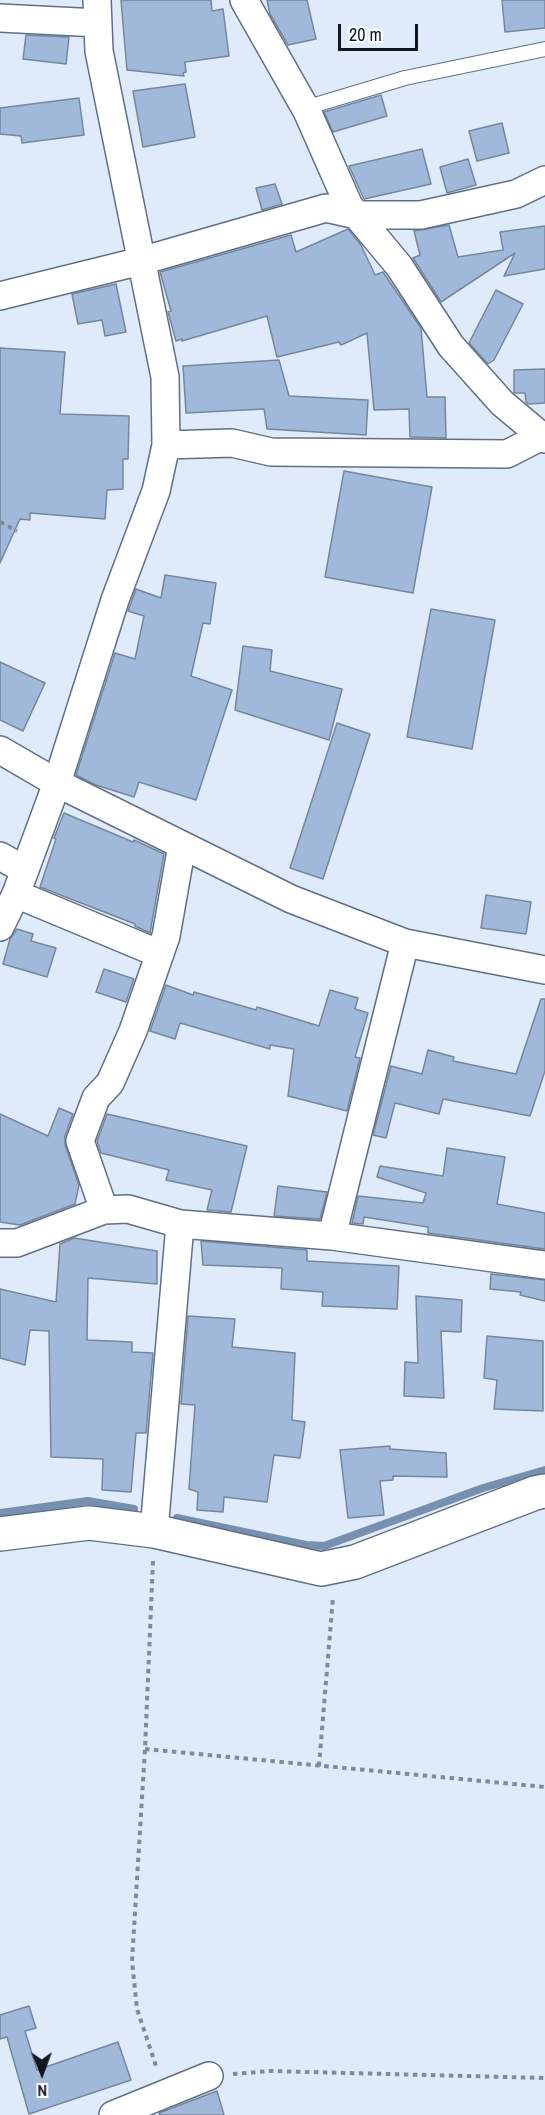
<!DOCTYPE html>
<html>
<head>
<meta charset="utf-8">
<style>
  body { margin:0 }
  #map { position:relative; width:545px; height:2115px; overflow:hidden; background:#dfebfa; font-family:"Archivo Narrow",sans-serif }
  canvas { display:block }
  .north { position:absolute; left:12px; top:2043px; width:60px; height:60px; -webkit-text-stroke:4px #fff; paint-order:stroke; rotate:179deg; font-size:16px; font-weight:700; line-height:24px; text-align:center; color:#10171f }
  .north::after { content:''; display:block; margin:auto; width:21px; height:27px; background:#10171f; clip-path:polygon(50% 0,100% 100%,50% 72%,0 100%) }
  .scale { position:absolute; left:338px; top:24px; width:80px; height:27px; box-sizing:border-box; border:3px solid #10171f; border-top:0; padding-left:8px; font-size:18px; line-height:21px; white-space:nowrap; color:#10171f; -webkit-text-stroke:4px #fff; paint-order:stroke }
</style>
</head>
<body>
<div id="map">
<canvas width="545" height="2115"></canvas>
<div class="north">N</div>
<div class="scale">20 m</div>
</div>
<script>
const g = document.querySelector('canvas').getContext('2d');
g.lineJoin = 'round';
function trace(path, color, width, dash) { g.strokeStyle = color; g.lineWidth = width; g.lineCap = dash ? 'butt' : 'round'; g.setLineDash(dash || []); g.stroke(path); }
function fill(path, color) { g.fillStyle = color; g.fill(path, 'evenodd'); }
const stream = new Path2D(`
  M 0,1513 L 88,1501 L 134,1509
  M 177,1518 L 306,1545 L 324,1546 L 483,1488 L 545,1470`);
const building = new Path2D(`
  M 121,0 L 211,0 L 212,11 L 223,9 L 229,56 L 185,62 L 186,72 L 183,73 L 184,76 L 127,70 Z
  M 267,0 L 307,0 L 316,39 L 288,45 L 270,14 Z
  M 502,0 L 545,0 L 545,28 L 505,32 Z
  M 26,35 L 69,37 L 66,64 L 23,59 Z
  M 185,84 L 195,137 L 143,147 L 133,91 Z
  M 381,95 L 387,116 L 333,132 L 324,112 Z
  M 79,98 L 84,135 L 22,143 L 21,136 L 0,134 L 0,108 Z
  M 502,123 L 509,153 L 477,161 L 469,131 Z
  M 422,149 L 431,184 L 364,199 L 349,166 Z
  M 468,159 L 476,185 L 447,193 L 440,167 Z
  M 275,184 L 282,204 L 262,210 L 256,188 Z
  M 449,225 L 458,257 L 503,250 L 500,232 L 545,226 L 545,269 L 504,276 L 515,253 L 441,302 L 413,258 L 420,255 L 414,231 Z
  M 348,229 L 361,245 L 375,275 L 383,272 L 421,328 L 427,397 L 445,397 L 446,438 L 410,437 L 409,409 L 374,410 L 367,333 L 341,345 L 339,342 L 277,357 L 267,316 L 182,341 L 182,339 L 176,341 L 168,312 L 171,311 L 160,272 L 291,235 L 296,252 Z
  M 116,284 L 126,332 L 105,336 L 102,320 L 78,324 L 72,294 Z
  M 496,290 L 523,304 L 494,360 L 488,364 L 469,343 Z
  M 0,348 L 65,352 L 60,414 L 129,416 L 128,459 L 123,459 L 123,489 L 107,490 L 105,519 L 30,513 L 30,520 L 20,519 L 0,563 Z
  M 279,360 L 289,396 L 368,400 L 366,435 L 267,429 L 264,409 L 186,413 L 183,366 Z
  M 545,369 L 545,403 L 528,404 L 526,402 L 525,393 L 514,393 L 514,370 Z
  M 344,471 L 432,487 L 413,593 L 325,577 Z
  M 165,575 L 216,583 L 210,624 L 203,623 L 191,676 L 232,690 L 196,800 L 139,782 L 134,797 L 96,785 L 76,775 L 115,653 L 135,659 L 144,616 L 128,611 L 136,589 L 161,598 Z
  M 431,609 L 495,620 L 472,749 L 407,737 Z
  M 243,646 L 272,650 L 270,671 L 342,689 L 329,740 L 235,710 Z
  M 0,662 L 45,683 L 23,731 L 0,720 Z
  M 337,723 L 370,734 L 323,879 L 290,868 Z
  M 64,813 L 133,842 L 134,840 L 164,854 L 150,933 L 135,926 L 135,924 L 40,887 L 56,839 L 54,838 Z
  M 486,895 L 531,902 L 526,934 L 481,928 Z
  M 17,929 L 33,934 L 31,941 L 56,948 L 47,977 L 3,964 L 10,939 Z
  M 104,969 L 134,979 L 126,1002 L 96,992 Z
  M 166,985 L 193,995 L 194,992 L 256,1010 L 257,1007 L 319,1026 L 330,990 L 358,998 L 355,1009 L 368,1013 L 355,1057 L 360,1058 L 347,1111 L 288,1096 L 294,1049 L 270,1045 L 270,1049 L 180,1023 L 175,1039 L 150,1031 Z
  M 541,999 L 545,999 L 545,1071 L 530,1116 L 443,1099 L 439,1114 L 395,1103 L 386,1138 L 373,1135 L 391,1066 L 422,1074 L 428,1050 L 454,1057 L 453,1061 L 516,1074 Z
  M 59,1108 L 73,1114 L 65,1136 L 65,1145 L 79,1185 L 75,1204 L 20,1225 L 0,1222 L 0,1114 L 48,1136 Z
  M 107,1114 L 247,1146 L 231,1212 L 207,1210 L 212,1190 L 166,1180 L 169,1170 L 101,1153 L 97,1141 Z
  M 447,1148 L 505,1157 L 497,1204 L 545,1213 L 545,1249 L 428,1233 L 428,1227 L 364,1217 L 363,1224 L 352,1223 L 358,1196 L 423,1203 L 426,1193 L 377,1177 L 380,1166 L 443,1176 Z
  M 278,1186 L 327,1192 L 320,1219 L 274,1216 Z
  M 74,1238 L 157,1251 L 157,1284 L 88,1278 L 87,1340 L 132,1342 L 132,1352 L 153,1353 L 146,1433 L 136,1433 L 131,1492 L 102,1490 L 103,1459 L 51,1457 L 49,1331 L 30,1330 L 25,1365 L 0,1358 L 0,1289 L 56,1302 L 60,1244 Z
  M 201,1241 L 307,1250 L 307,1261 L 399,1266 L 397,1309 L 322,1306 L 323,1292 L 281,1289 L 282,1268 L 203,1265 Z
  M 491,1274 L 545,1280 L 545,1301 L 520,1295 L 521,1292 L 490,1289 Z
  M 416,1296 L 462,1300 L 461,1332 L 441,1331 L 444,1398 L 404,1396 L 405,1362 L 418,1363 Z
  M 188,1316 L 235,1319 L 232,1347 L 295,1353 L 292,1420 L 305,1422 L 300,1458 L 274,1455 L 267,1502 L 224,1497 L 223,1512 L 197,1510 L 198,1492 L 189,1489 L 195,1405 L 181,1404 Z
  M 487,1336 L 543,1341 L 543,1411 L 494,1409 L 497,1380 L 484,1378 Z
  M 390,1446 L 390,1449 L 446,1453 L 447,1477 L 393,1476 L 393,1480 L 380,1481 L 384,1515 L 348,1518 L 340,1450 Z
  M 29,2006 L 36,2028 L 25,2031 L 37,2070 L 118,2042 L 131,2080 L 29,2114 L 7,2037 L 0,2039 L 0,2015 Z
  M 217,2091 L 224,2115 L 160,2115 L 159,2113 Z`);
const path = new Path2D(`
  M 0,522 L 17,531
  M 153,1561 L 145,1749 L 132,1961 L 137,2009 L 157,2069
  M 145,1749 L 545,1787
  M 319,1766 L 333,1597
  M 233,2074 L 270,2071 L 545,2078`);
const lane = new Path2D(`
  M 305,108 L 405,78 L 545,49`);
const street = new Path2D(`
  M 244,0 L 307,111 L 349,206 L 399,266 L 451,346 L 502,403 L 545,439
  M 0,18 L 98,23
  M 0,296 L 141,261 L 326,208 L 357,215 L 421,215 L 516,194 L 545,180
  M 166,445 L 232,443 L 271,452 L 507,454 L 542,436
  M 0,750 L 57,783 L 291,899 L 405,943 L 545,970
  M 0,856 L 25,870
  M 16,894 L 160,954
  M 0,927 L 16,894 L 57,783 L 115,600 L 156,491 L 166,445 L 165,377 L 99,51 L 97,0
  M 104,1210 L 80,1141 L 96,1098 L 110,1083 L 133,1031 L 166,936 L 182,845
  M 332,1236 L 405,943
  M 0,1243 L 17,1243 L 104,1210 L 128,1209 L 180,1224 L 332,1236 L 545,1265
  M 154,1531 L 180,1224
  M 113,2115 L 209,2076`);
const secondary = new Path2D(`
  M 0,1534 L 89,1523 L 154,1531 L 321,1569 L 355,1562 L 535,1493 L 545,1491`);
trace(stream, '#7790af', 8);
fill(building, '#a0b9da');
trace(building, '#75879e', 1.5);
trace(lane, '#5f7086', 16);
trace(street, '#5f7086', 30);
trace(secondary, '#5f7086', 36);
trace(path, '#818b97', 4, [4.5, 4.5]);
trace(lane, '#fff', 14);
trace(street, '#fff', 27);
trace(secondary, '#fff', 33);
</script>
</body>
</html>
